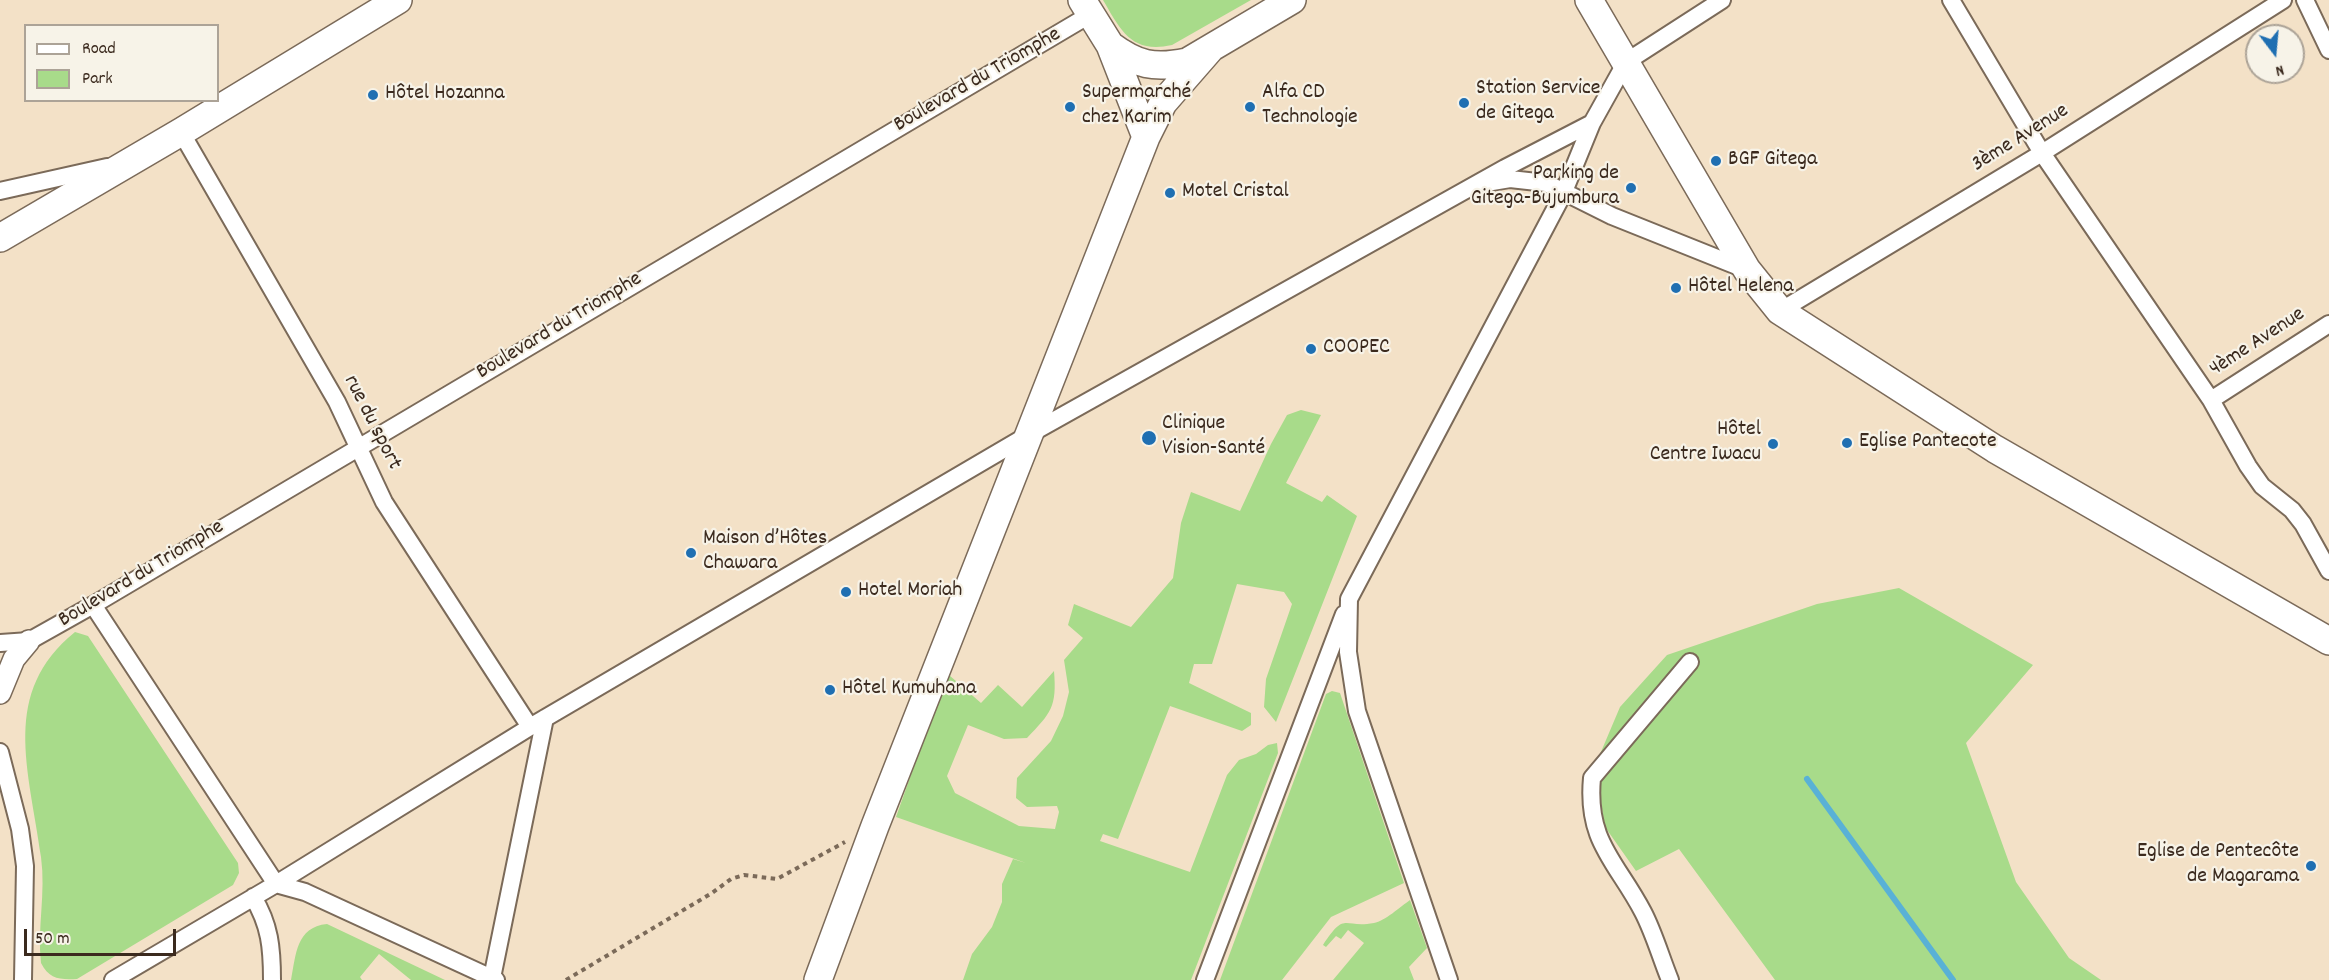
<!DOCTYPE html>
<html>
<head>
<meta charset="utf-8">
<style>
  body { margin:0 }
  #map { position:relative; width:2329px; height:980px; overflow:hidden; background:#f3e1c7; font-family:Dekko,sans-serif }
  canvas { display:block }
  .legend { position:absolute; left:24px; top:24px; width:195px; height:78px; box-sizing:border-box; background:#f7f3e8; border:2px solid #aca397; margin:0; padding:8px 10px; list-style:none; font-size:18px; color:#3b2a1e }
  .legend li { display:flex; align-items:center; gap:12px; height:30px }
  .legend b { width:30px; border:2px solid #aca397 }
  .north { position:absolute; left:2245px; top:24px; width:60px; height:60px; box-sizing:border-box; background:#f7f3e8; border:2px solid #aca397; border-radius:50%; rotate:164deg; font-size:16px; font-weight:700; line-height:24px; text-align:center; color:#3b2a1e }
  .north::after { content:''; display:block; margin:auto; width:21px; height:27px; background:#1f6fb2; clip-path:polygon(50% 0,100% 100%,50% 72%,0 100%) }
  .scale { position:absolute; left:24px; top:929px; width:152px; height:27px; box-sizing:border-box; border:3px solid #3b2a1e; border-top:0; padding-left:8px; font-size:18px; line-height:21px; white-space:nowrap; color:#3b2a1e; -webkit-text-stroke:4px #f7f3e8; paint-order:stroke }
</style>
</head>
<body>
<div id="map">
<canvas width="2329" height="980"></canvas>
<ul class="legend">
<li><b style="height:8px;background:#fff"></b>Road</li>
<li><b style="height:16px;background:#a8db8a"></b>Park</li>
</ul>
<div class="north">N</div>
<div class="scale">50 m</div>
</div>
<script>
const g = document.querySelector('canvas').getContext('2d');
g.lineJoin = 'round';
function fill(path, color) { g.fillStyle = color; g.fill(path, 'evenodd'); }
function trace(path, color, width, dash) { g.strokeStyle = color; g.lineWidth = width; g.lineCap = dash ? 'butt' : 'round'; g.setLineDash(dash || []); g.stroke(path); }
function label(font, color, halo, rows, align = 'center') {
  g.font = font + ' Dekko,sans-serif'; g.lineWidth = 4.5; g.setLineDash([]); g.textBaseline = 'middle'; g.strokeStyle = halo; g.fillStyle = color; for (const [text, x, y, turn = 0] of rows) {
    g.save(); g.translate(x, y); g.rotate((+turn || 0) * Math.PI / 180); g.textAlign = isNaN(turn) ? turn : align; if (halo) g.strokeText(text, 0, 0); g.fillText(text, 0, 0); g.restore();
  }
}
const green = new Path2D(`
  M 1103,0 L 1251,0 L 1172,45 C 1132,54 1121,31 1103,0 Z
  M 1301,410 L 1321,415 L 1286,483 L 1322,502 L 1327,495 L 1357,516 L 1276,722 L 1264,707 L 1266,679 L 1292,604 L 1284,592 L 1237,584 L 1212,664 L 1194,664 L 1189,683 L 1251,713 L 1251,725 L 1242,731 L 1170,706 L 1118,839 L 1103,834 L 1100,841 L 1190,872 L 1227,775 L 1239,760 L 1256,754 L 1268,745 L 1277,743 L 1278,753 L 1191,980 L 963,980 L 972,954 L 992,927 L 1002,902 L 1002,884 L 1013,859 L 1026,863 L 896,817 L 942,687 L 949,675 L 981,703 L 998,685 L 1022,707 L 1054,671 C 1057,707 1051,713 1027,738 L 1004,739 L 968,725 L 947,776 L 955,793 L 1019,826 L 1055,829 L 1059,812 L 1057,806 L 1027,807 L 1016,798 L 1017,778 L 1051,741 L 1063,716 L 1069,692 L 1064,660 L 1083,638 L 1068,625 L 1074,604 L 1131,627 L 1173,578 L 1181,523 L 1191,492 L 1240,511 L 1271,444 L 1287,415 Z
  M 1899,588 L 2033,665 L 1966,743 L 2016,882 L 2069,958 L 2101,980 L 1775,980 L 1679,849 L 1636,871 L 1605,827 L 1595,766 L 1620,707 L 1667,655 L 1817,604 Z
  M 75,632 L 88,636 L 238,863 L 239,873 L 233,885 L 77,979 C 60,980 49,979 41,963 C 37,928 46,893 41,857 C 29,768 0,693 75,632 Z
  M 1332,691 L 1340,693 L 1404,883 L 1331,917 L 1282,980 L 1220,980 L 1326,694 Z
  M 1410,900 L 1427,948 L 1409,967 L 1414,980 L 1333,980 L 1364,943 L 1348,930 L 1341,939 L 1336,936 L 1326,947 L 1323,945 C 1346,910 1343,929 1374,923 C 1385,921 1400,907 1410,900 Z
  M 327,924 L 445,980 L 411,980 L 379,954 L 360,977 L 362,980 L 291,980 C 296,955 296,927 327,924 Z`);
const stream = new Path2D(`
  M 1807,779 L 1953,980`);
const path = new Path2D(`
  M 566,980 L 712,893 L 731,879 L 744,875 L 777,879 L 845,842`);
const minor = new Path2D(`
  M 1951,0 L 2042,153 L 2211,400 L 2248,466 L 2262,486 L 2292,510 L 2303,524 L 2329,571
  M 2305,0 L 2329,50
  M 181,132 L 337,402 L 384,502 L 530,727
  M 1486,183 L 1510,179 L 1546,183 L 1612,216 L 1747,270
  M 0,191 L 107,167
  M 1780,311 L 2042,153 L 2283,0
  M 2211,400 L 2329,324
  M 93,605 L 276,884 L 305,892 L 496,980
  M 0,643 L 29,641 L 93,605 L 1091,14
  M 0,752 L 20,829 L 25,866 L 23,980
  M 253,897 C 270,925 272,948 272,980
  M 492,978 L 545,718
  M 113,980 L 276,884 L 530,727 L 1028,435 L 1505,168 L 1592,123 L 1626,62 L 1722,0
  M 1205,980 L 1344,614
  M 1449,980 L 1357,711 L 1348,652 L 1349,599 L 1563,194 L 1592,123
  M 1670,980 C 1661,958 1654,933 1643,912 C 1617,862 1586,842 1592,778 L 1690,662`);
const tertiary = new Path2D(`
  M 0,693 L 14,659 L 29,641`);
const primary = new Path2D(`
  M 1082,0 L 1110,45 L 1146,137
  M 1589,0 L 1747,270 L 1780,311 L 1995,449 L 2329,641
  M 1110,45 C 1137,65 1154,69 1187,62 L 1292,0
  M 0,238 L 181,132 L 398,0
  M 818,980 L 875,826 L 1146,137 L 1163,103 L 1211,48`);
const markers = [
  [373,95,6,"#1f6fb2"],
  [1464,103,6,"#1f6fb2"],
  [1070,107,6,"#1f6fb2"],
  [1250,107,6,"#1f6fb2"],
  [1716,161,6,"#1f6fb2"],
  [1631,188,6,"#1f6fb2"],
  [1170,193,6,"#1f6fb2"],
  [1676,288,6,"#1f6fb2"],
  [1311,349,6,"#1f6fb2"],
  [1149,438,8,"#1f6fb2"],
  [1847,443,6,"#1f6fb2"],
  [1773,444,6,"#1f6fb2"],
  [691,553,6,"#1f6fb2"],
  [846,592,6,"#1f6fb2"],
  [830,690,6,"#1f6fb2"],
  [2311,866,6,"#1f6fb2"]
];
const streetNames = [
  ["Boulevard du Triomphe",978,81,-30],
  ["3ème Avenue",2021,139,-32],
  ["Boulevard du Triomphe",560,327,-31],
  ["4ème Avenue",2258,343,-33],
  ["rue du sport",371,423,63],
  ["Boulevard du Triomphe",142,575,-31]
];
const poiNames = [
  ["Station Service",1476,90],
  ["de Gitega",1476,115],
  ["Supermarché",1082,94],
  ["chez Karim",1082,119],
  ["Alfa CD",1262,94],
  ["Technologie",1262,119],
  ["Hôtel Hozanna",385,95],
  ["BGF Gitega",1728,161],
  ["Parking de",1619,175,"right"],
  ["Gitega-Bujumbura",1619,200,"right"],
  ["Motel Cristal",1182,193],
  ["Hôtel Helena",1688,288],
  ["COOPEC",1323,349],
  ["Clinique",1162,425],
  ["Vision-Santé",1162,450],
  ["Hôtel",1761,431,"right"],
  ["Centre Iwacu",1761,456,"right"],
  ["Eglise Pantecote",1859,443],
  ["Maison d’Hôtes",703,540],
  ["Chawara",703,565],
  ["Hotel Moriah",858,592],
  ["Hôtel Kumuhana",842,690],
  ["Eglise de Pentecôte",2299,853,"right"],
  ["de Magarama",2299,878,"right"]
];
fill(green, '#a8db8a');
trace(stream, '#59b1d6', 6);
trace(minor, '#7b6a59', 20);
trace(tertiary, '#7b6a59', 24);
trace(primary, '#7b6a59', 30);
trace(path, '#7b6a59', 4, [4.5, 4.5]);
trace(minor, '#fff', 16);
trace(tertiary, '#fff', 21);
trace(primary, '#fff', 27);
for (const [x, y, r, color] of markers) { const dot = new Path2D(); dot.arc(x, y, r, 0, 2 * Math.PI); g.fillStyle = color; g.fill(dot); trace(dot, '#f7f3e8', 2); }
label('22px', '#3b2a1e', '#f7f3e8', streetNames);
label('22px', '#3b2a1e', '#f7f3e8', poiNames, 'left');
</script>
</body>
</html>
